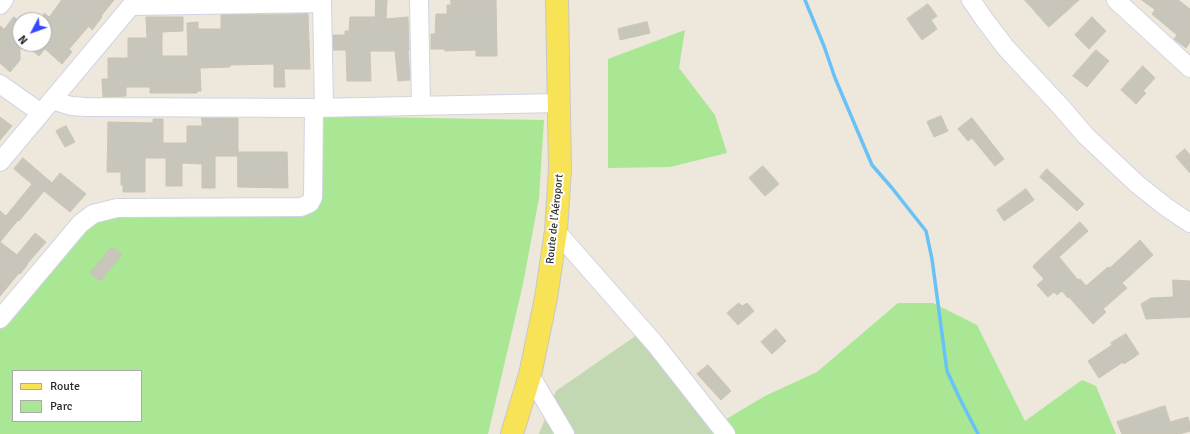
<!DOCTYPE html>
<html>
<head>
<meta charset="utf-8">
<style>
  body { margin:0 }
  #map { position:relative; width:1190px; height:434px; overflow:hidden; background:#ede7dc; font-family:Signika,sans-serif }
  canvas { display:block }
  .legend { position:absolute; left:12px; top:370px; width:130px; height:52px; box-sizing:border-box; background:#fff; border:1px solid #aaa; margin:0; padding:5px 7px; list-style:none; font-size:12px; color:#2a2a2a }
  .legend li { display:flex; align-items:center; gap:8px; height:20px }
  .legend b { width:20px; border:1px solid #aaa }
  .north { position:absolute; left:12px; top:12px; width:40px; height:40px; box-sizing:border-box; background:#fff; border:1px solid #aaa; border-radius:50%; rotate:229deg; font-size:11px; font-weight:700; line-height:16px; text-align:center; color:#2a2a2a }
  .north::after { content:''; display:block; margin:auto; width:14px; height:18px; background:#3748ff; clip-path:polygon(50% 0,100% 100%,50% 72%,0 100%) }
</style>
</head>
<body>
<div id="map">
<canvas width="1190" height="434"></canvas>
<ul class="legend">
<li><b style="height:5px;background:#f8e256"></b>Route</li>
<li><b style="height:11px;background:#a9e795"></b>Parc</li>
</ul>
<div class="north">N</div>
</div>
<script>
const g = document.querySelector('canvas').getContext('2d');
g.lineJoin = 'round';
function fill(path, color) { g.fillStyle = color; g.fill(path, 'evenodd'); }
function trace(path, color, width, dash) { g.strokeStyle = color; g.lineWidth = width; g.lineCap = dash ? 'butt' : 'round'; g.setLineDash(dash || []); g.stroke(path); }
function label(font, color, halo, rows, align = 'center') {
  g.font = font + ' Signika,sans-serif'; g.lineWidth = 4; g.setLineDash([]); g.textBaseline = 'middle'; g.strokeStyle = halo; g.fillStyle = color; for (const [text, x, y, turn = 0] of rows) {
    g.save(); g.translate(x, y); g.rotate((+turn || 0) * Math.PI / 180); g.textAlign = isNaN(turn) ? turn : align; if (halo) g.strokeText(text, 0, 0); g.fillText(text, 0, 0); g.restore();
  }
}
const green = new Path2D(`
  M 685,30 L 679,68 L 715,115 L 727,153 L 670,167 L 608,168 L 608,59 Z
  M 318,116 L 544,120 L 539,198 L 523,284 L 488,434 L 0,434 L 0,328 L 83,229 L 117,215 L 315,211 ZM 13,371 L 141,371 L 141,421 L 13,421 Z
  M 898,303 L 933,303 L 977,325 L 1025,421 L 1082,380 L 1096,386 L 1116,434 L 720,434 L 713,427 L 765,396 L 817,372 Z`);
const cemetery = new Path2D(`
  M 637,335 L 720,434 L 539,434 L 556,391 Z`);
const stream = new Path2D(`
  M 805,0 L 824,46 L 835,78 L 872,165 L 892,188 L 926,231 L 932,259 L 947,371 L 959,397 L 978,434`);
const building = new Path2D(`
  M 62,0 L 114,0 L 101,16 L 102,17 L 92,30 L 89,26 L 69,49 L 72,52 L 62,64 L 45,49 L 39,56 L 24,44 L 44,44 L 44,13 L 49,17 Z
  M 376,0 L 387,0 L 386,19 L 408,17 L 409,50 L 408,50 L 410,80 L 398,81 L 395,51 L 370,51 L 371,81 L 347,81 L 346,50 L 333,50 L 333,35 L 345,35 L 345,31 L 349,31 L 350,17 L 375,17 Z
  M 451,0 L 496,0 L 497,56 L 476,56 L 476,50 L 445,51 L 445,49 L 431,49 L 431,34 L 435,34 L 436,14 L 447,14 L 447,5 L 451,5 Z
  M 1025,0 L 1079,0 L 1049,27 Z
  M 1142,0 L 1178,0 L 1190,9 L 1190,42 L 1186,48 L 1174,39 L 1177,35 L 1152,14 L 1155,10 Z
  M 928,4 L 937,16 L 931,20 L 937,29 L 922,40 L 907,19 Z
  M 308,14 L 310,69 L 284,69 L 285,87 L 274,87 L 274,64 L 230,65 L 230,67 L 200,68 L 201,91 L 197,91 L 197,93 L 150,93 L 150,87 L 126,87 L 126,96 L 103,97 L 102,79 L 108,79 L 108,58 L 128,58 L 128,38 L 147,38 L 146,17 L 183,17 L 183,31 L 162,32 L 162,56 L 188,56 L 187,23 L 198,22 L 198,29 L 221,29 L 221,15 Z
  M 14,17 L 20,22 L 20,60 L 10,72 L 0,63 L 0,26 L 4,29 Z
  M 1092,17 L 1106,31 L 1089,49 L 1075,35 Z
  M 647,22 L 650,33 L 620,40 L 618,29 Z
  M 1096,50 L 1109,61 L 1087,87 L 1073,76 Z
  M 1143,66 L 1155,78 L 1143,91 L 1146,93 L 1136,104 L 1121,90 Z
  M 941,116 L 948,131 L 934,137 L 927,122 Z
  M 0,117 L 12,126 L 0,140 Z
  M 202,118 L 238,118 L 238,156 L 215,156 L 215,188 L 202,188 L 202,164 L 182,163 L 182,186 L 166,186 L 166,158 L 145,158 L 145,192 L 123,192 L 123,185 L 121,185 L 121,172 L 107,172 L 108,122 L 153,123 L 153,119 L 163,119 L 163,143 L 187,143 L 187,126 L 202,126 Z
  M 972,118 L 1004,159 L 995,166 L 972,138 L 968,141 L 958,129 Z
  M 66,126 L 75,142 L 65,147 L 56,131 Z
  M 1185,149 L 1190,155 L 1190,173 L 1176,157 Z
  M 238,152 L 287,152 L 288,188 L 238,187 Z
  M 23,158 L 52,183 L 60,173 L 86,194 L 70,212 L 44,191 L 19,221 L 18,220 L 0,242 L 17,255 L 35,233 L 46,242 L 27,264 L 28,264 L 20,274 L 19,273 L 0,296 L 0,211 L 6,216 L 32,184 L 14,169 Z
  M 763,166 L 779,184 L 765,196 L 749,178 Z
  M 1047,169 L 1084,204 L 1077,211 L 1040,177 Z
  M 1026,189 L 1034,200 L 1004,221 L 997,210 Z
  M 1080,222 L 1088,231 L 1059,257 L 1078,280 L 1080,279 L 1086,286 L 1108,267 L 1110,268 L 1140,240 L 1153,255 L 1122,283 L 1127,288 L 1103,309 L 1106,312 L 1093,324 L 1069,297 L 1068,298 L 1062,291 L 1057,295 L 1054,292 L 1048,297 L 1037,285 L 1044,279 L 1033,267 L 1034,265 Z
  M 112,247 L 122,255 L 100,281 L 90,273 Z
  M 1173,280 L 1190,281 L 1190,317 L 1146,319 L 1141,304 L 1151,298 L 1173,297 Z
  M 739,303 L 742,306 L 747,303 L 754,311 L 738,325 L 727,313 Z
  M 776,329 L 786,341 L 772,354 L 761,342 Z
  M 1126,334 L 1139,354 L 1124,364 L 1123,362 L 1099,378 L 1088,361 L 1112,345 L 1111,343 Z
  M 708,365 L 731,391 L 721,400 L 697,374 Z
  M 1165,406 L 1170,422 L 1188,417 L 1190,425 L 1190,431 L 1179,434 L 1122,434 L 1117,422 Z`);
const minor = new Path2D(`
  M 322,0 L 324,108
  M 419,0 L 421,106
  M 971,0 L 984,19 L 1006,48 L 1061,107 L 1086,136 L 1137,184 L 1166,207 L 1190,223
  M 1116,0 L 1190,68
  M 0,5 L 4,0
  M 131,6 L 322,3
  M 0,84 L 41,113
  M 52,100 L 71,106 L 86,107 L 314,108 L 559,103
  M 0,162 L 136,0
  M 556,231 L 656,345 L 726,434
  M 0,319 L 80,224 L 93,214 L 117,208 L 301,207 L 310,203 L 313,197 L 314,108
  M 530,375 L 565,434`);
const major = new Path2D(`
  M 512,434 L 530,375 L 546,298 L 556,231 L 560,169 L 557,0`);
const streetNames = [
  ["Route de l'Aéroport",555,219,-84]
];
fill(green, '#a9e795');
fill(cemetery, '#c1d8b2');
trace(stream, '#69c2f5', 3.5);
fill(building, '#c8c5ba');
trace(building, '#c9c4b5', 1);
trace(minor, '#d1d3e4', 20);
trace(major, '#c8c8c8', 24);
trace(minor, '#fff', 18);
trace(major, '#f8e256', 22);
label('11px', '#2a2a2a', '#fff', streetNames);
</script>
</body>
</html>
